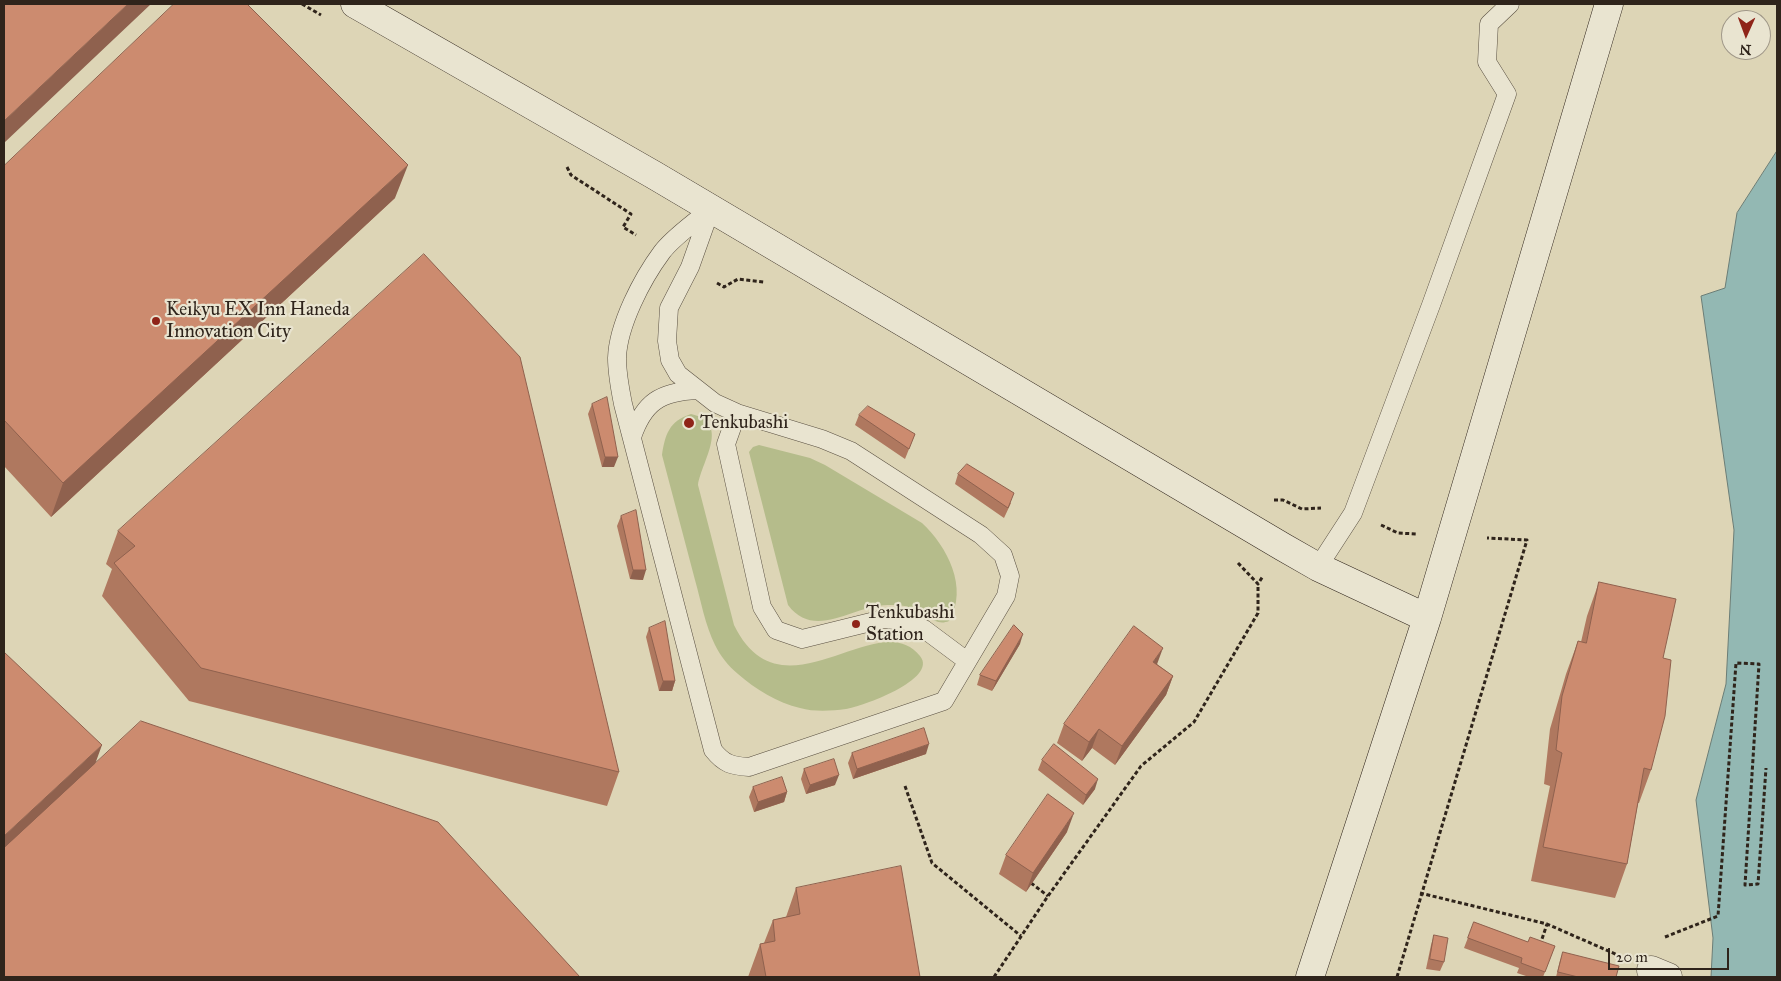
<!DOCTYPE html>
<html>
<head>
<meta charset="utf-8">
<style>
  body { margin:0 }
  #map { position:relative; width:1781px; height:981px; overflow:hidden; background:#ddd5b6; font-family:"IM FELL Great Primer",serif }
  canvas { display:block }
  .frame { position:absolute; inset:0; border:5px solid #2f241b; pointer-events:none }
  .north { position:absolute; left:1721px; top:10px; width:50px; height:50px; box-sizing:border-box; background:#e9e4d0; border:1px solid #9f9788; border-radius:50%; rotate:182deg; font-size:14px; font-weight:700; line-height:20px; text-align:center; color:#2f241b }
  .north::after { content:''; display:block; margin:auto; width:18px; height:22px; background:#8f2418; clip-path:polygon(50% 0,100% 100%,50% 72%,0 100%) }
  .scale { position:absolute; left:1608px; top:948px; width:121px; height:22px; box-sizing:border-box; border:2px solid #2f241b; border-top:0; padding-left:6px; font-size:15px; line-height:18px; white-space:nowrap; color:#2f241b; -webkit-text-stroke:4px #e9e4d0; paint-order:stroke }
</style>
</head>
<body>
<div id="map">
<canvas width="1781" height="981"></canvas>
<div class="frame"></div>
<div class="north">N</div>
<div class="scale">20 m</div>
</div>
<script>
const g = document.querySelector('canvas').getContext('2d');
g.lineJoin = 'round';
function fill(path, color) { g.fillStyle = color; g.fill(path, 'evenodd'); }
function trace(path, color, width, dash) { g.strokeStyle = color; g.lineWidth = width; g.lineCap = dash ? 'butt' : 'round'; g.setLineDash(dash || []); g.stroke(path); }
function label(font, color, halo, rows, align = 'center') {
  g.font = font + ' "IM FELL Great Primer",serif'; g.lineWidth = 4.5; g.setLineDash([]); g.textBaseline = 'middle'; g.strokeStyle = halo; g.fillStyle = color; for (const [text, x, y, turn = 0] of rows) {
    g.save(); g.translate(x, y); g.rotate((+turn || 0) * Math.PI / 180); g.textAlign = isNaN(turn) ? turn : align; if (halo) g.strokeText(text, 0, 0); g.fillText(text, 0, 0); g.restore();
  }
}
const green = new Path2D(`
  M 691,414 C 731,423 702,460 698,485 L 734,625 C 782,724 878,603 920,656 C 939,679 861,707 846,709 C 831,711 814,712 800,708 C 778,703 755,689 738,674 C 728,666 720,655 715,645 C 705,625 701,601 695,580 C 684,538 673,497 662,455 C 665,435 669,421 691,414 Z
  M 759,445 L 810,458 L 825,465 L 922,523 C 947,546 969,588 949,621 C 935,627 926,613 914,609 C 906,605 896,605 888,605 C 853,605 815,641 788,605 L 749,452 L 753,447 Z`);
const water = new Path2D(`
  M 1777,151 L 1777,977 L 1711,977 L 1713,938 L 1696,800 L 1726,684 L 1734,530 L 1701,296 L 1725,288 L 1737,213 Z`);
const path = new Path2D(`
  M 302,4 L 321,15
  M 567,167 L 571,175 L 631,214 L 623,227 L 636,235
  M 717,283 L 724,287 L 738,279 L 764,282
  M 1274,500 L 1283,500 L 1302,509 L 1321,508
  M 1381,525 L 1398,533 L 1416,534
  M 1238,563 L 1258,584 L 1263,576
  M 905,786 L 932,863 L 1021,936
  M 1031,883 L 1048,896
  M 1420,893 L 1547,924 L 1620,956
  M 1665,937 L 1718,916 L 1736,663 L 1759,664 L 1745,885 L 1758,884 L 1766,768
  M 1540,945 L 1547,924
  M 994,977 L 1048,896 L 1141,766 L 1194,722 L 1258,613 L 1258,584
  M 1397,977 L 1527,540 L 1487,538`);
const lane = new Path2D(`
  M 711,208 L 690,267 L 669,308 L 667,341 L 670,360 L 678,374 L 715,403 L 737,413 L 822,439 L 851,451 L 981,535 L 1003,555 L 1010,576 L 1006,596 L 944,701 L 749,767 C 732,766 724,764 713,750 L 623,404 C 620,389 617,374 617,358 C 618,325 642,279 662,252 C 674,236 696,222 711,208 Z
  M 737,413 L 726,444 L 762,607 L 776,630 L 802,639 L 883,619 L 906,621 L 924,629 L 967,661
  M 632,437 C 644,402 660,392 697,390
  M 1318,567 L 1353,513 L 1431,305 L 1507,94 L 1487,62 L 1489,24 L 1510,4`);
const street = new Path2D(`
  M 1651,970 L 1668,977`);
const secondary = new Path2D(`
  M 355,4 L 654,175 L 1283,547 L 1318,567 L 1427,618
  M 1310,977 L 1427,618 L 1609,4`);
const wall = new Path2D(`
  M 4,166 L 395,198 L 51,517 L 4,466 Z
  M 592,404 L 614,467 L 602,467 L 588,414 Z
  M 859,415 L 915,434 L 905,459 L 855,425 Z
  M 958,474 L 1011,503 L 1004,518 L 955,484 Z
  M 621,516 L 643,580 L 630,579 L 617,526 Z
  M 118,531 L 619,772 L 607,806 L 189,701 L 102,596 L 112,569 L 106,564 Z
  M 1599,582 L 1663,658 L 1651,770 L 1639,803 L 1638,803 L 1627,864 L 1615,898 L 1531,881 L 1550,786 L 1544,784 L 1550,729 L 1566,674 L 1578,641 L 1581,642 L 1587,616 Z
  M 649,628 L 675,681 L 672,691 L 659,691 L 646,637 Z
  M 1020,644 L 992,691 L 977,685 L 980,675 Z
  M 1157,664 L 1173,676 L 1166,695 L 1115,765 L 1092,748 L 1082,761 L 1057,743 L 1064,724 Z
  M 852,753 L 926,754 L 853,779 L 848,763 Z
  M 1042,760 L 1095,789 L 1083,805 L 1038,770 Z
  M 804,769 L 835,785 L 806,794 L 801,779 Z
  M 753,787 L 787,792 L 784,802 L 754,812 L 749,797 Z
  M 1067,832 L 1026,892 L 999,874 L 1006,855 Z
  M 796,888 L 920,977 L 748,977 L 760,944 L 764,943 L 773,920 L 786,917 Z
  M 1474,922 L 1528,942 L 1555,946 L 1543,977 L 1529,977 L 1517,973 L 1519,968 L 1464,948 Z
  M 1434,935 L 1444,962 L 1440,971 L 1426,969 L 1431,945 Z
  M 1563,952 L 1616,977 L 1556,977 L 1560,961 Z`);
const shadedWall = new Path2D(`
  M 128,4 L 151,4 L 4,143 L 4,121 Z
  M 408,165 L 395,198 L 51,517 L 63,483 Z
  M 605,457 L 618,457 L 614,467 L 602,467 Z
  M 633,570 L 646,570 L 643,580 L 630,579 Z
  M 1023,634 L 1020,644 L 992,691 L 996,681 Z
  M 1163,648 L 1156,667 L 1153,662 Z
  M 1173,676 L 1166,695 L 1115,765 L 1122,746 Z
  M 663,681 L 675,681 L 672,691 L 659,691 Z
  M 1099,729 L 1092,748 L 1082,761 L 1089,742 Z
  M 929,744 L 926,754 L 853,779 L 857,769 Z
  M 102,745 L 90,778 L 4,858 L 4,836 Z
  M 839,775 L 835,785 L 806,794 L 810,785 Z
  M 1098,779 L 1095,789 L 1083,805 L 1086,795 Z
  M 787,792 L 784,802 L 754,812 L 758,802 Z
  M 1074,813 L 1067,832 L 1026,892 L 1033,873 Z`);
const building = new Path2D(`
  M 4,4 L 128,4 L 4,121 Z
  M 174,4 L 247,4 L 408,165 L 63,483 L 4,420 L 4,166 Z
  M 424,254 L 520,357 L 619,772 L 201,668 L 114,563 L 135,546 L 118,531 Z
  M 607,397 L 618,457 L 605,457 L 592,404 Z
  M 868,406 L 915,434 L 909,449 L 859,415 Z
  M 967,464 L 1014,493 L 1008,508 L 958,474 Z
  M 636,510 L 646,570 L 633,570 L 621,516 Z
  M 1599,582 L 1676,599 L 1663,658 L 1671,660 L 1665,716 L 1651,770 L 1644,768 L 1627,864 L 1543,847 L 1562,753 L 1556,750 L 1562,696 L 1578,641 L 1586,643 Z
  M 665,621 L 675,681 L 663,681 L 649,628 Z
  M 1014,625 L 1023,634 L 996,681 L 980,675 Z
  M 1134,626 L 1163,648 L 1153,662 L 1173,676 L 1122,746 L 1099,729 L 1089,742 L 1064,724 Z
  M 4,652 L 102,745 L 4,836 Z
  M 141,721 L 438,822 L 580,977 L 4,977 L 4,848 Z
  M 924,728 L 929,744 L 857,769 L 852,753 Z
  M 1054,744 L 1098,779 L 1086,795 L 1042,760 Z
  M 834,759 L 839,775 L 810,785 L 804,769 Z
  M 782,777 L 787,792 L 758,802 L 753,787 Z
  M 1048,794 L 1074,813 L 1033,873 L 1006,855 Z
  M 901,866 L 920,977 L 766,977 L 760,944 L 775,941 L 773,920 L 800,914 L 796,888 Z
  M 1474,922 L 1528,942 L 1530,937 L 1555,946 L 1545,972 L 1521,963 L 1522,958 L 1468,938 Z
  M 1434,935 L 1448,938 L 1444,962 L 1430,959 Z
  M 1563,952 L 1619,966 L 1616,977 L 1578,977 L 1558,972 Z`);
const markers = [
  [156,321,5,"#8f2418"],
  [689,423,6,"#8f2418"],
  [856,624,5,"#8f2418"]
];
const poiNames = [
  ["Keikyu EX Inn Haneda",166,310],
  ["Innovation City",166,332],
  ["Tenkubashi",700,423],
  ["Tenkubashi",866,613],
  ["Station",866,635]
];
fill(green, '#b5bc8b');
fill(water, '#93b8b3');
trace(water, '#6b7d76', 1);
trace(lane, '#5a5042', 19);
trace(street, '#5a5042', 29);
trace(secondary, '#2f241b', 29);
trace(path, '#2f241b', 3, [4, 2.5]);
trace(lane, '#e9e4d0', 18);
trace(street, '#e9e4d0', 28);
trace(secondary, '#e9e4d0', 28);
fill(wall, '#af785f');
fill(shadedWall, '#8f614e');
fill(building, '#cc8b6f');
trace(building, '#8f614e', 1);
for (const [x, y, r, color] of markers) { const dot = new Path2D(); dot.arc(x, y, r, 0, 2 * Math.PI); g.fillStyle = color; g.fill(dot); trace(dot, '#e9e4d0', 2); }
label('19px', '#2f241b', '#e9e4d0', poiNames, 'left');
</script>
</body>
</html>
